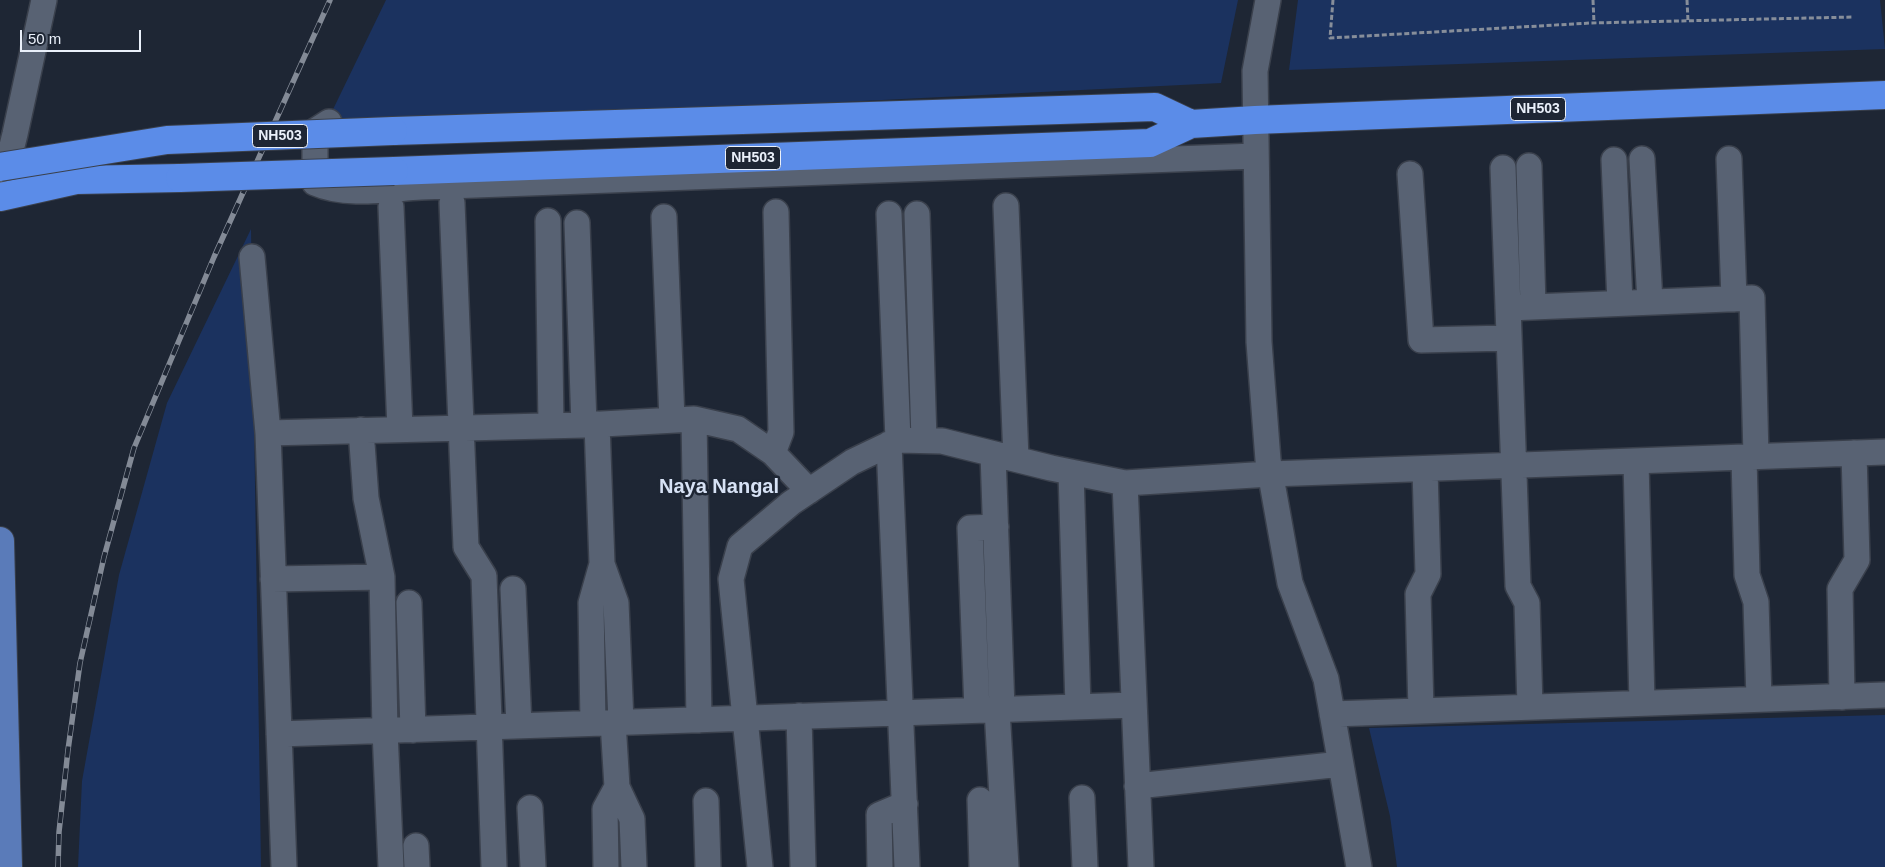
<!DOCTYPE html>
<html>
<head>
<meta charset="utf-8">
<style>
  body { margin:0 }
  #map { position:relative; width:1885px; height:867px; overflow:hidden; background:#1e2634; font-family:Helvetica,sans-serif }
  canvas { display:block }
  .scale { position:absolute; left:20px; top:30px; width:121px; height:22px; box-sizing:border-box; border:2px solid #eaf0fa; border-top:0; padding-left:6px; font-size:15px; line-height:18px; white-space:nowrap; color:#eaf0fa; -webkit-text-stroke:4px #1e2634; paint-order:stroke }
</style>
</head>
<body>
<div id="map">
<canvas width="1885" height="867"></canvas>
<div class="scale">50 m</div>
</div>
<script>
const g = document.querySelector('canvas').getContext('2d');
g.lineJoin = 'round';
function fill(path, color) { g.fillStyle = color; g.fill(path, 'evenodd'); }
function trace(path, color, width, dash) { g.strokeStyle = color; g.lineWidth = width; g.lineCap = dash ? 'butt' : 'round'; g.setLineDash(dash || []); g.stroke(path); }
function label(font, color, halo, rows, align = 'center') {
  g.font = font + ' Helvetica,sans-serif'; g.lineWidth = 5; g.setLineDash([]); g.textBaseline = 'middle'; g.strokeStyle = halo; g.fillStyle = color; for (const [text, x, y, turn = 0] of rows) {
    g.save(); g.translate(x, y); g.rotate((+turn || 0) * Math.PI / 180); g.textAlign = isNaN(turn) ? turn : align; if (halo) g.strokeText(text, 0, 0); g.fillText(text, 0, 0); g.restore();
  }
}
const green = new Path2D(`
  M 386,0 L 1238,0 L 1221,83 L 324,128 Z
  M 1298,0 L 1880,0 L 1885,49 L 1289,70 Z
  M 251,229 L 261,867 L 78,867 L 82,781 L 119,575 L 167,403 Z
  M 1885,715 L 1885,867 L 1397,867 L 1390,816 L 1369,728 Z`);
const path = new Path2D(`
  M 1333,0 L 1330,38 L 1591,23 L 1853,17
  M 1593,0 L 1594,23
  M 1687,0 L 1688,21`);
const minor = new Path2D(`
  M 1268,0 L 1255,71 L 1259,342 L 1268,460 L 1290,583 L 1326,679 L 1359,867
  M 329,122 L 315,131 L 315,183 C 347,197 387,189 421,187 L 1256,156
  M 1642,159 L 1650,302
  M 1729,159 L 1734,299
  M 1614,160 L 1620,303
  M 1529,166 L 1533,306
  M 1503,168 L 1518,586 L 1527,603 L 1530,707
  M 1410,174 L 1421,340 L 1509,338
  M 0,194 L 15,134 L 44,0
  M 452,203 L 466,547 L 484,576 L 494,867
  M 1006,206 L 1016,459
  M 391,207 L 400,429
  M 889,214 L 898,440
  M 917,214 L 924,440
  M 664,217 L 672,420
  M 548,221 L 551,425
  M 577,223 L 584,425
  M 252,257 L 268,433 L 284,867
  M 1508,308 L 1752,298 L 1756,457
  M 694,419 L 699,720
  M 597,424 L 602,564 L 616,603 L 621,722
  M 361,430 L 366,498 L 382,577
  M 268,433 L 584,425 L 694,419 L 738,429 L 773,453 L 809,491
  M 889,444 L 907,867
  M 773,453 L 781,432 L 776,212
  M 993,454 L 1002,709
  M 1744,457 L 1747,575 L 1756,602 L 1759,699
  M 1636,461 L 1642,703
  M 1071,472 L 1078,707
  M 1125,483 L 1141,867
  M 273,579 L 382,577 L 385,731 L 391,867
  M 513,589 L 519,726
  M 409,603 L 413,730
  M 1842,697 L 1840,589 L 1857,560 L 1854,453
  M 997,709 L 1006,867
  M 977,710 L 970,528 L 996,527
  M 1421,711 L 1418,594 L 1428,574 L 1425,469
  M 1332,714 L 1885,695
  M 799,716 L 803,867
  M 613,722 L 617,787 L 632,819 L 634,867
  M 593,723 L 591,603 L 602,564
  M 279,734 L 1134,705
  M 1137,786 L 1341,764
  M 1082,798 L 1085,867
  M 980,800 L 982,867
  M 706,801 L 708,867
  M 530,808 L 533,867
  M 416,846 L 417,867
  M 606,867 L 605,809 L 617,787
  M 760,867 L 731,579 L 740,546 L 791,503 L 852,462 L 898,440 L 942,441 L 1051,468 L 1125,483 L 1270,474 L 1885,452
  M 880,867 L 879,815 L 905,804`);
const major = new Path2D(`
  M 0,541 L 8,867`);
const highway = new Path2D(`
  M 393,131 L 1155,107 L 1191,124
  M 394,171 L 1150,143 L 1191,124 L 1255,120 L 1885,95
  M 0,197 L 76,180 L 180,178`);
const rail = new Path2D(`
  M 58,867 L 59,832 L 68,750 L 80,663 L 104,557 L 134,448 L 214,257 L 330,0`);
const highwayBridge = new Path2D(`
  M 0,167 L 167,140 L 393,131
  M 180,178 L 394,171`);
const shields = [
  [1538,109,55],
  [280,136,55],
  [753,158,55]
];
const shieldNames = [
  ["NH503",1538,109],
  ["NH503",280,136],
  ["NH503",753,158]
];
const districtNames = [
  ["Naya Nangal",719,487]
];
fill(green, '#1b325f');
trace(minor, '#3a404c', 28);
trace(major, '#3a404c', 30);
trace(highway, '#3a404c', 30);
trace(path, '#878e9a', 3, [5, 2.5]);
trace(minor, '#586273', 25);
trace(major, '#5a7bb9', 28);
trace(highway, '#5b8ce8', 28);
trace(rail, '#838a96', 5.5);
trace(rail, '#1e2634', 4, [11]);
trace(highwayBridge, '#3a404c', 30, []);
trace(highwayBridge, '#5b8ce8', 28);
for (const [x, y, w] of shields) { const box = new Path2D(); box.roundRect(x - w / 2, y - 11.5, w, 23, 4); g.fillStyle = '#1e2634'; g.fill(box); trace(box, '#eaf0fa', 1); }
label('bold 14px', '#eaf0fa', null, shieldNames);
label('bold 20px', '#d7e2f5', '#1e2634', districtNames);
</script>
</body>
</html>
